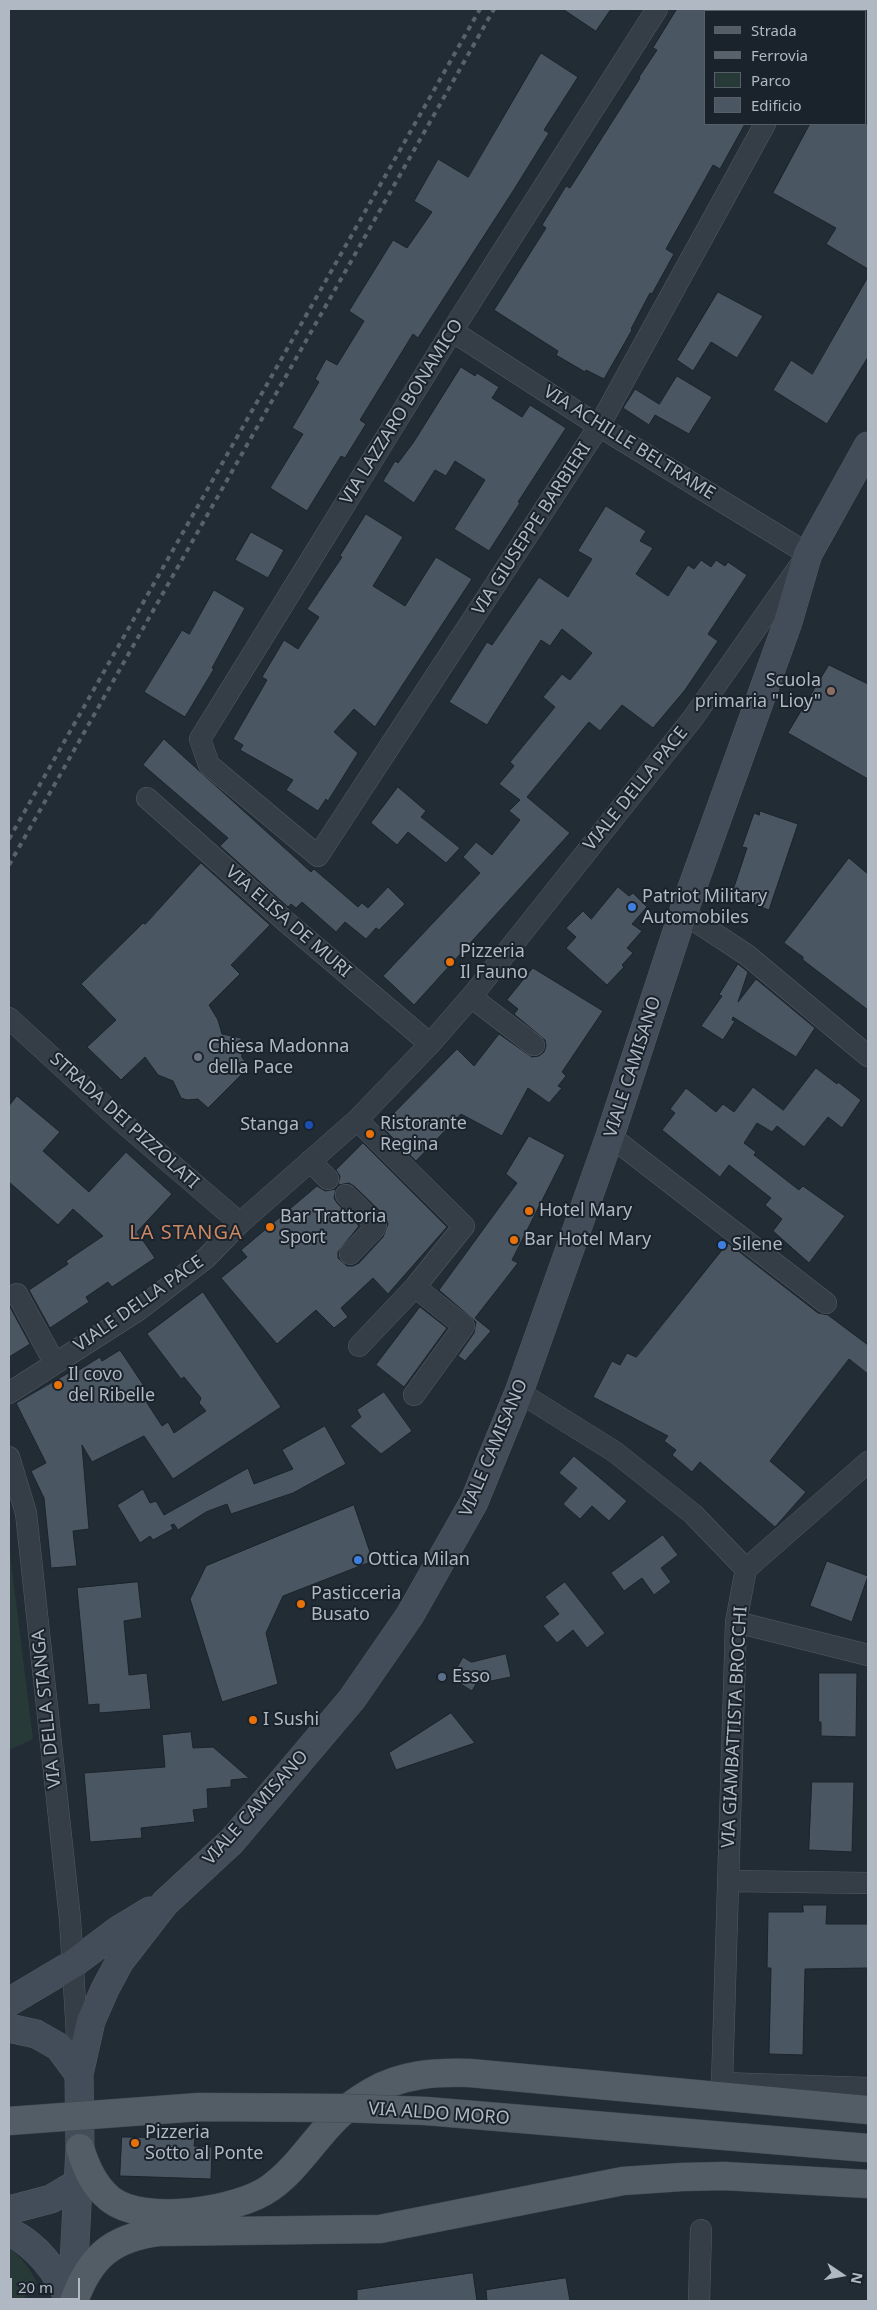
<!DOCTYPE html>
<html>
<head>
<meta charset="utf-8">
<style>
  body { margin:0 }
  #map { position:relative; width:877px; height:2310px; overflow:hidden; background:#222c35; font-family:"Noto Sans",sans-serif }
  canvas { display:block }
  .frame { position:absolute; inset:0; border:10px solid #afb8c3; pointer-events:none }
  .legend { position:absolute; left:704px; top:10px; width:162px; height:115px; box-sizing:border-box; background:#1a222b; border:1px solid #565e68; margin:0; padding:6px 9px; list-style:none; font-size:15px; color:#afb8c3 }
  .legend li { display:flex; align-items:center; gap:10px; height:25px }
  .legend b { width:25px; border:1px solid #565e68 }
  .north { position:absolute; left:817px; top:2250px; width:50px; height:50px; -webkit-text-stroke:4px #1a222b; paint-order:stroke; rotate:102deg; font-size:14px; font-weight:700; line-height:20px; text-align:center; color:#afb8c3 }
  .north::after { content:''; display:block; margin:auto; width:18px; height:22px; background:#afb8c3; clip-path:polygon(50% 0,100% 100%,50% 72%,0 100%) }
  .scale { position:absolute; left:10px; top:2278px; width:70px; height:22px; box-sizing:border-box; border:2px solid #afb8c3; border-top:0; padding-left:6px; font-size:15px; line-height:18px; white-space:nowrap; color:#afb8c3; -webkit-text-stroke:4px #1a222b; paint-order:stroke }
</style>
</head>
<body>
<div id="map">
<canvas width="877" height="2310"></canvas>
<div class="frame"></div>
<ul class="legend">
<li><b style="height:6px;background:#535d66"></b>Strada</li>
<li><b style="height:6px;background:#57626d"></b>Ferrovia</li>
<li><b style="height:14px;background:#273a38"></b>Parco</li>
<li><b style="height:14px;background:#4a5661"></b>Edificio</li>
</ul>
<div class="north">N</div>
<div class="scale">20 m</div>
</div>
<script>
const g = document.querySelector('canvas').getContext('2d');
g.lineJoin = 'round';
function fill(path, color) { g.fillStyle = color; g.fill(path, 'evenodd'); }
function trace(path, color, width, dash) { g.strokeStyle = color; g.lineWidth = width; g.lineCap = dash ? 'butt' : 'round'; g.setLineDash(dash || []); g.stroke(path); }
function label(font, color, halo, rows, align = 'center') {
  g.font = font + ' "Noto Sans",sans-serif'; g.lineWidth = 4; g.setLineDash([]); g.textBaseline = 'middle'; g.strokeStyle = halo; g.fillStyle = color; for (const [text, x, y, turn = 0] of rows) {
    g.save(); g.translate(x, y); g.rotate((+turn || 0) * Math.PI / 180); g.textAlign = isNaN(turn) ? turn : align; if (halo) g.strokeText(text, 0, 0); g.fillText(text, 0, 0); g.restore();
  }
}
const green = new Path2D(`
  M 9,1545 L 33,1739 L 9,1750 Z
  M 9,2248 C 22,2258 31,2269 37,2284 L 21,2301 L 9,2301 Z`);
const building = new Path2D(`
  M 563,9 L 611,9 L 596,31 Z
  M 677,9 L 706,9 L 706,124 L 745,124 L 720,169 L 713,165 L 666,249 L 674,254 L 652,294 L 650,293 L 631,329 L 632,330 L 604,379 L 586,370 L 585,372 L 556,355 L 558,351 L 494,310 L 546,228 L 542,225 L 566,186 L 570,188 L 640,78 L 639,77 L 657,50 L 653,48 Z
  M 541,53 L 578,77 L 544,130 L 549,133 L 515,188 L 418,338 L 413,334 L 360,420 L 366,424 L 345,458 L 341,456 L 307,511 L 270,488 L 303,434 L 292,428 L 319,382 L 315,379 L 326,359 L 337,365 L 364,321 L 349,311 L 393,240 L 407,248 L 432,212 L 414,201 L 438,159 L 468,177 Z
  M 810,124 L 868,124 L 868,269 L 826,244 L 836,228 L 773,193 Z
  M 868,277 L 868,357 L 827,424 L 773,390 L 791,360 L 812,374 Z
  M 718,292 L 763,316 L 737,358 L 711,342 L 693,371 L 677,360 Z
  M 461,367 L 475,376 L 477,373 L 499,387 L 492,398 L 522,417 L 530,405 L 566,428 L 518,502 L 520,503 L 489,551 L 454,529 L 485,480 L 455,461 L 446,476 L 435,470 L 414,503 L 383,481 L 395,461 L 398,463 L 413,443 Z
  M 677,376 L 712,397 L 689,434 L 655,415 L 649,425 L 623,408 L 635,389 L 659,404 Z
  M 606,506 L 646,531 L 640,541 L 653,548 L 636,574 L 668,596 L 688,565 L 694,569 L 701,560 L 711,567 L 716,560 L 725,566 L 728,562 L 747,575 L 708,634 L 718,641 L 685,690 L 653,728 L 622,705 L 600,731 L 589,722 L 527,797 L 570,833 L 414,1005 L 383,976 L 480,873 L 463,857 L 476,842 L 492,855 L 520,820 L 509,811 L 520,800 L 499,784 L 514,766 L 510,762 L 555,707 L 543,697 L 562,674 L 570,680 L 592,653 L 562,629 L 550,646 L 541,640 L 487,725 L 449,702 L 487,642 L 492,645 L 539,577 L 568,597 L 592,559 L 578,551 Z
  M 366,514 L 403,537 L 373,586 L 405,606 L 436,557 L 472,579 L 375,727 L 354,709 L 334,732 L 358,753 L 328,801 L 326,799 L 318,811 L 286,790 L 293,780 L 240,750 L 243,745 L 233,739 L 267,680 L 262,677 L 284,640 L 298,649 L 319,617 L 307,609 L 342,557 L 340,556 Z
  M 251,532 L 284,550 L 268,578 L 235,560 Z
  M 214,590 L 245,608 L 212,668 L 214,669 L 185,717 L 144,692 L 182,630 L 189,634 Z
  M 829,665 L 868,684 L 868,779 L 788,733 Z
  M 164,739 L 311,872 L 314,869 L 358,907 L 362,903 L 368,908 L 388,887 L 405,904 L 379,930 L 376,928 L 366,939 L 345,922 L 336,932 L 302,902 L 296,908 L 291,904 L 288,907 L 220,846 L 228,838 L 143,765 Z
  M 398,787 L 426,811 L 421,817 L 460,848 L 446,863 L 408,832 L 397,845 L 371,823 Z
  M 760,811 L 798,824 L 769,910 L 731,896 L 747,848 L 742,847 L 754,813 L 759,815 Z
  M 849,858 L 868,874 L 868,1010 L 803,960 L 803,957 L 784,943 Z
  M 201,863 L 270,925 L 231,965 L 240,974 L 209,1005 L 218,1020 L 222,1034 L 241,1038 L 242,1058 L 250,1066 L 208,1108 L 198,1099 L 187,1100 L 181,1098 L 173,1081 L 158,1075 L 145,1057 L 121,1080 L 87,1047 L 116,1020 L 81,984 L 143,923 L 145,924 Z
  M 618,887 L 629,896 L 633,893 L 647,907 L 632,924 L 642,931 L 627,948 L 633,953 L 622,965 L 624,967 L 607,985 L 566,948 L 576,937 L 566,928 L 583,911 L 591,919 Z
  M 738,964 L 748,972 L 738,1002 L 756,979 L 815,1028 L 796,1057 L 733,1017 L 732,1020 L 735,1021 L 723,1040 L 701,1026 L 722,996 L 719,995 Z
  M 533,968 L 603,1011 L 562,1072 L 566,1076 L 558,1086 L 562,1088 L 549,1103 L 528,1088 L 502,1136 L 461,1114 L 416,1161 L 381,1126 L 457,1049 L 474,1066 L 499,1034 L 532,1057 L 539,1056 L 544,1052 L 546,1046 L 545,1040 L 514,1014 L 518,1009 L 507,1000 Z
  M 816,1068 L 837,1084 L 838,1082 L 861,1100 L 842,1128 L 828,1117 L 804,1147 L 777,1126 L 772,1132 L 757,1123 L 744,1143 L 756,1152 L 754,1155 L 799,1190 L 803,1186 L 845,1216 L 809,1263 L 773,1231 L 782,1219 L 765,1205 L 771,1198 L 729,1165 L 720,1177 L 662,1130 L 675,1113 L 670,1109 L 686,1088 L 716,1112 L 723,1104 L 734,1112 L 753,1087 L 783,1110 Z
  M 17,1096 L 60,1132 L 43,1151 L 89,1192 L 126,1152 L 172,1194 L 137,1232 L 155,1258 L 112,1287 L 108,1282 L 86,1297 L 89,1302 L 50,1328 L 29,1290 L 68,1264 L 66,1261 L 103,1236 L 73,1209 L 58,1225 L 9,1182 L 9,1106 Z
  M 529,1136 L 565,1155 L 512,1260 L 518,1263 L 475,1318 L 491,1331 L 465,1361 L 458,1356 L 474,1333 L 476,1322 L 439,1290 L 517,1183 L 506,1174 Z
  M 363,1143 L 447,1227 L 388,1294 L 373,1278 L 341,1308 L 348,1317 L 334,1328 L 316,1310 L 277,1344 L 221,1278 L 247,1257 L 241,1250 L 317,1186 L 325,1191 L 336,1189 L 334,1198 L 337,1203 L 359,1226 L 338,1252 L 338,1258 L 347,1266 L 353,1266 L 359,1263 L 383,1237 L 388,1224 L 385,1216 L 354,1186 L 349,1183 L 338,1185 L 340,1176 L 336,1170 Z
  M 728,1243 L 818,1313 L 828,1315 L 868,1345 L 868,1374 L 849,1359 L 770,1461 L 806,1492 L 775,1527 L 700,1462 L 692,1472 L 672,1455 L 676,1450 L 664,1441 L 668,1436 L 593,1397 L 612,1361 L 620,1365 L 627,1353 L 636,1357 Z
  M 203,1292 L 281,1407 L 173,1479 L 144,1436 L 92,1462 L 82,1445 L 89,1529 L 73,1531 L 77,1566 L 51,1568 L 44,1498 L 31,1471 L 46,1463 L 16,1403 L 77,1368 L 79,1370 L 100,1357 L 102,1361 L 120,1350 L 144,1386 L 138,1389 L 162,1426 L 168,1422 L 174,1433 L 206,1411 L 199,1403 L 201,1398 L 184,1377 L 181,1379 L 147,1334 Z
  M 9,1305 L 30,1344 L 9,1357 Z
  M 420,1307 L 447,1328 L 404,1387 L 376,1365 Z
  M 384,1392 L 412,1431 L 381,1454 L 350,1426 L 361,1417 L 357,1410 Z
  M 325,1426 L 346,1464 L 293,1493 L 231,1514 L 227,1504 L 206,1512 L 178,1530 L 174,1524 L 171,1525 L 173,1529 L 153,1540 L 150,1536 L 140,1543 L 117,1505 L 143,1489 L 150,1503 L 156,1501 L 164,1515 L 248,1468 L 254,1484 L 293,1469 L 282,1450 Z
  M 574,1456 L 627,1501 L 609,1521 L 592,1506 L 580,1519 L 563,1504 L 577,1488 L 559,1473 Z
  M 354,1505 L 373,1561 L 283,1596 L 266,1633 L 278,1684 L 222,1702 L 190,1599 L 206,1566 Z
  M 663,1535 L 678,1555 L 661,1568 L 671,1582 L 654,1595 L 642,1578 L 624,1591 L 611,1573 Z
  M 827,1561 L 868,1576 L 852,1622 L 810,1606 Z
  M 138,1582 L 142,1618 L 124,1621 L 129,1675 L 147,1673 L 151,1709 L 99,1713 L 99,1704 L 88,1705 L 77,1588 Z
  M 565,1582 L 605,1633 L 587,1648 L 573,1630 L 557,1643 L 543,1626 L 559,1614 L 545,1597 Z
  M 506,1654 L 511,1677 L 476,1684 L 472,1691 L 451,1678 L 463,1657 L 471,1662 Z
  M 819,1673 L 857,1673 L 856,1737 L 821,1736 L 821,1722 L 819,1722 Z
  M 451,1713 L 475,1743 L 396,1770 L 389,1753 Z
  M 191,1732 L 193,1748 L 213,1747 L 249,1778 L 231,1780 L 231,1787 L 207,1789 L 208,1808 L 193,1810 L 195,1822 L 141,1828 L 142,1838 L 90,1842 L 84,1773 L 165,1767 L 162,1735 Z
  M 812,1782 L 854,1782 L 852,1852 L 809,1850 Z
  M 803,1905 L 827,1905 L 826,1924 L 868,1924 L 868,1968 L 805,1969 L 803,2055 L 769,2054 L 771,1968 L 767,1968 L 768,1912 L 803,1912 Z
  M 122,2137 L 195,2138 L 194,2146 L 212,2147 L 211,2179 L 120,2176 Z
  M 473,2273 L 477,2301 L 357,2301 L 357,2290 Z
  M 566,2278 L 570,2301 L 487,2301 L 486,2290 Z`);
const street = new Path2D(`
  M 657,9 L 452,331 L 200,739 L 209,765 L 318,856 L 599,426 L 765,124
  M 810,11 L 810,9
  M 147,798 L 284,920 L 430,1044
  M 683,913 L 747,955 L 868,1056
  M 471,997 L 534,1045
  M 9,1018 L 120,1120 L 240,1223
  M 357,1120 L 464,1226 L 415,1287 L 359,1346
  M 610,1136 L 826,1303
  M 310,1161 L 328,1179
  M 346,1195 L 376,1225 L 374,1229 L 350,1254
  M 17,1294 L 54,1362
  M 519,1392 L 615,1452 L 693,1514 L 746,1569
  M 9,1393 L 137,1311 L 206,1258 L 240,1223 L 357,1120 L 430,1044 L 471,997 L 693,718 L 808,554 L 599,426 L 452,331
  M 414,1395 L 464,1326 L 415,1287
  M 9,1457 L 26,1513 L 70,1919 L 78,2052
  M 746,1569 L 736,1622 L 722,2083 L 868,2088
  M 746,1569 L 868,1462
  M 736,1622 L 868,1655
  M 728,1881 L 868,1883
  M 699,2301 L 701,2230`);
const secondary = new Path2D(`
  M 9,2002 L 73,1964 L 117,1931 L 150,1911
  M 9,2028 L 36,2034 L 59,2047 L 79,2074
  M 9,2210 L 51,2199 L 78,2183
  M 9,2232 C 36,2244 59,2273 69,2301
  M 72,2301 L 80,2148 L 79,2074 L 91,2021 L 105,1989 L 120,1961 L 165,1903 L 232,1841 L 352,1699 L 410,1615 L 474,1502 L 519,1392 L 610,1136 L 683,913 L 788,622 L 808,554 L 868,446`);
const primary = new Path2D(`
  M 80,2148 C 86,2168 94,2186 110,2199 C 144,2226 238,2211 270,2188 C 297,2169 314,2139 338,2116 C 348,2107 359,2099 371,2092 C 402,2074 435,2072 470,2073 L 868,2110
  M 74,2301 C 90,2257 112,2238 158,2232 L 380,2229 L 623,2181 L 682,2177 L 724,2176 L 868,2184`);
const rail = new Path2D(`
  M 9,839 L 480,9
  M 9,865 L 494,9`);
const primaryBridge = new Path2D(`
  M 9,2121 L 199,2107 L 340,2108 L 426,2111 L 868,2148`);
const markers = [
  [831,691,5,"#8d6e63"],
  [632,907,5,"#3f7fe0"],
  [450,962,5,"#e8710a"],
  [198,1057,5,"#6b7280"],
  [309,1125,5,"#1a4fb4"],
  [370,1134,5,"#e8710a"],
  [529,1211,5,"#e8710a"],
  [270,1227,5,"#e8710a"],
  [514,1240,5,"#e8710a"],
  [722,1245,5,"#3f7fe0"],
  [58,1385,5,"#e8710a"],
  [358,1560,5,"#3f7fe0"],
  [301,1604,5,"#e8710a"],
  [442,1677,5,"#5c6f8a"],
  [253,1720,5,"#e8710a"],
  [135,2143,5,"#e8710a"]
];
const streetNames = [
  ["VIA LAZZARO BONAMICO",402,412,-58],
  ["VIA ACHILLE BELTRAME",629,443,32],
  ["VIA GIUSEPPE BARBIERI",532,529,-57],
  ["VIALE DELLA PACE",636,789,-51],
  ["VIA ELISA DE MURI",288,922,41],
  ["VIALE CAMISANO",633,1067,-72],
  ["STRADA DEI PIZZOLATI",124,1121,42],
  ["VIALE DELLA PACE",139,1304,-35],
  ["VIALE CAMISANO",494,1448,-67],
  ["VIA DELLA STANGA",47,1709,-96],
  ["VIA GIAMBATTISTA BROCCHI",735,1727,-87],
  ["VIALE CAMISANO",256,1808,-48],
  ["VIA ALDO MORO",439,2114,4]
];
const poiNames = [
  ["Scuola",821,681,"right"],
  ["primaria \"Lioy\"",821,702,"right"],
  ["Patriot Military",642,897],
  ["Automobiles",642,918],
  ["Pizzeria",460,952],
  ["Il Fauno",460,973],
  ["Chiesa Madonna",208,1047],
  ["della Pace",208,1068],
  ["Ristorante",380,1124],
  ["Regina",380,1145],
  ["Stanga",299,1125,"right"],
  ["Hotel Mary",539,1211],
  ["Bar Trattoria",280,1217],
  ["Sport",280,1238],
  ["Bar Hotel Mary",524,1240],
  ["Silene",732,1245],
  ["Il covo",68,1375],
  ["del Ribelle",68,1396],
  ["Ottica Milan",368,1560],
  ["Pasticceria",311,1594],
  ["Busato",311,1615],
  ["Esso",452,1677],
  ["I Sushi",263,1720],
  ["Pizzeria",145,2133],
  ["Sotto al Ponte",145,2154]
];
const quarterNames = [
  ["LA STANGA",186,1233]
];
fill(green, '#273a38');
fill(building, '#4a5661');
trace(building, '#1c242d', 1);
trace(street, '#525b64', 22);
trace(secondary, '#525b64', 29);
trace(primary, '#414953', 29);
trace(street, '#353d46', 21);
trace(secondary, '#434d59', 28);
trace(primary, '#535d66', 28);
trace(rail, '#57626d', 4, [5, 5]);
trace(primaryBridge, '#414953', 29, []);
trace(primaryBridge, '#535d66', 28);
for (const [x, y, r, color] of markers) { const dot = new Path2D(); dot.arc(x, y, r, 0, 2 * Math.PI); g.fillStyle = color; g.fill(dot); trace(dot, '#1a222b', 2); }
label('18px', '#afb8c3', '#1a222b', streetNames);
label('18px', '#afb8c3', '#1a222b', poiNames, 'left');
g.letterSpacing = '1px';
label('20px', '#ca8863', '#1a222b', quarterNames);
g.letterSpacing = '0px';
</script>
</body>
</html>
